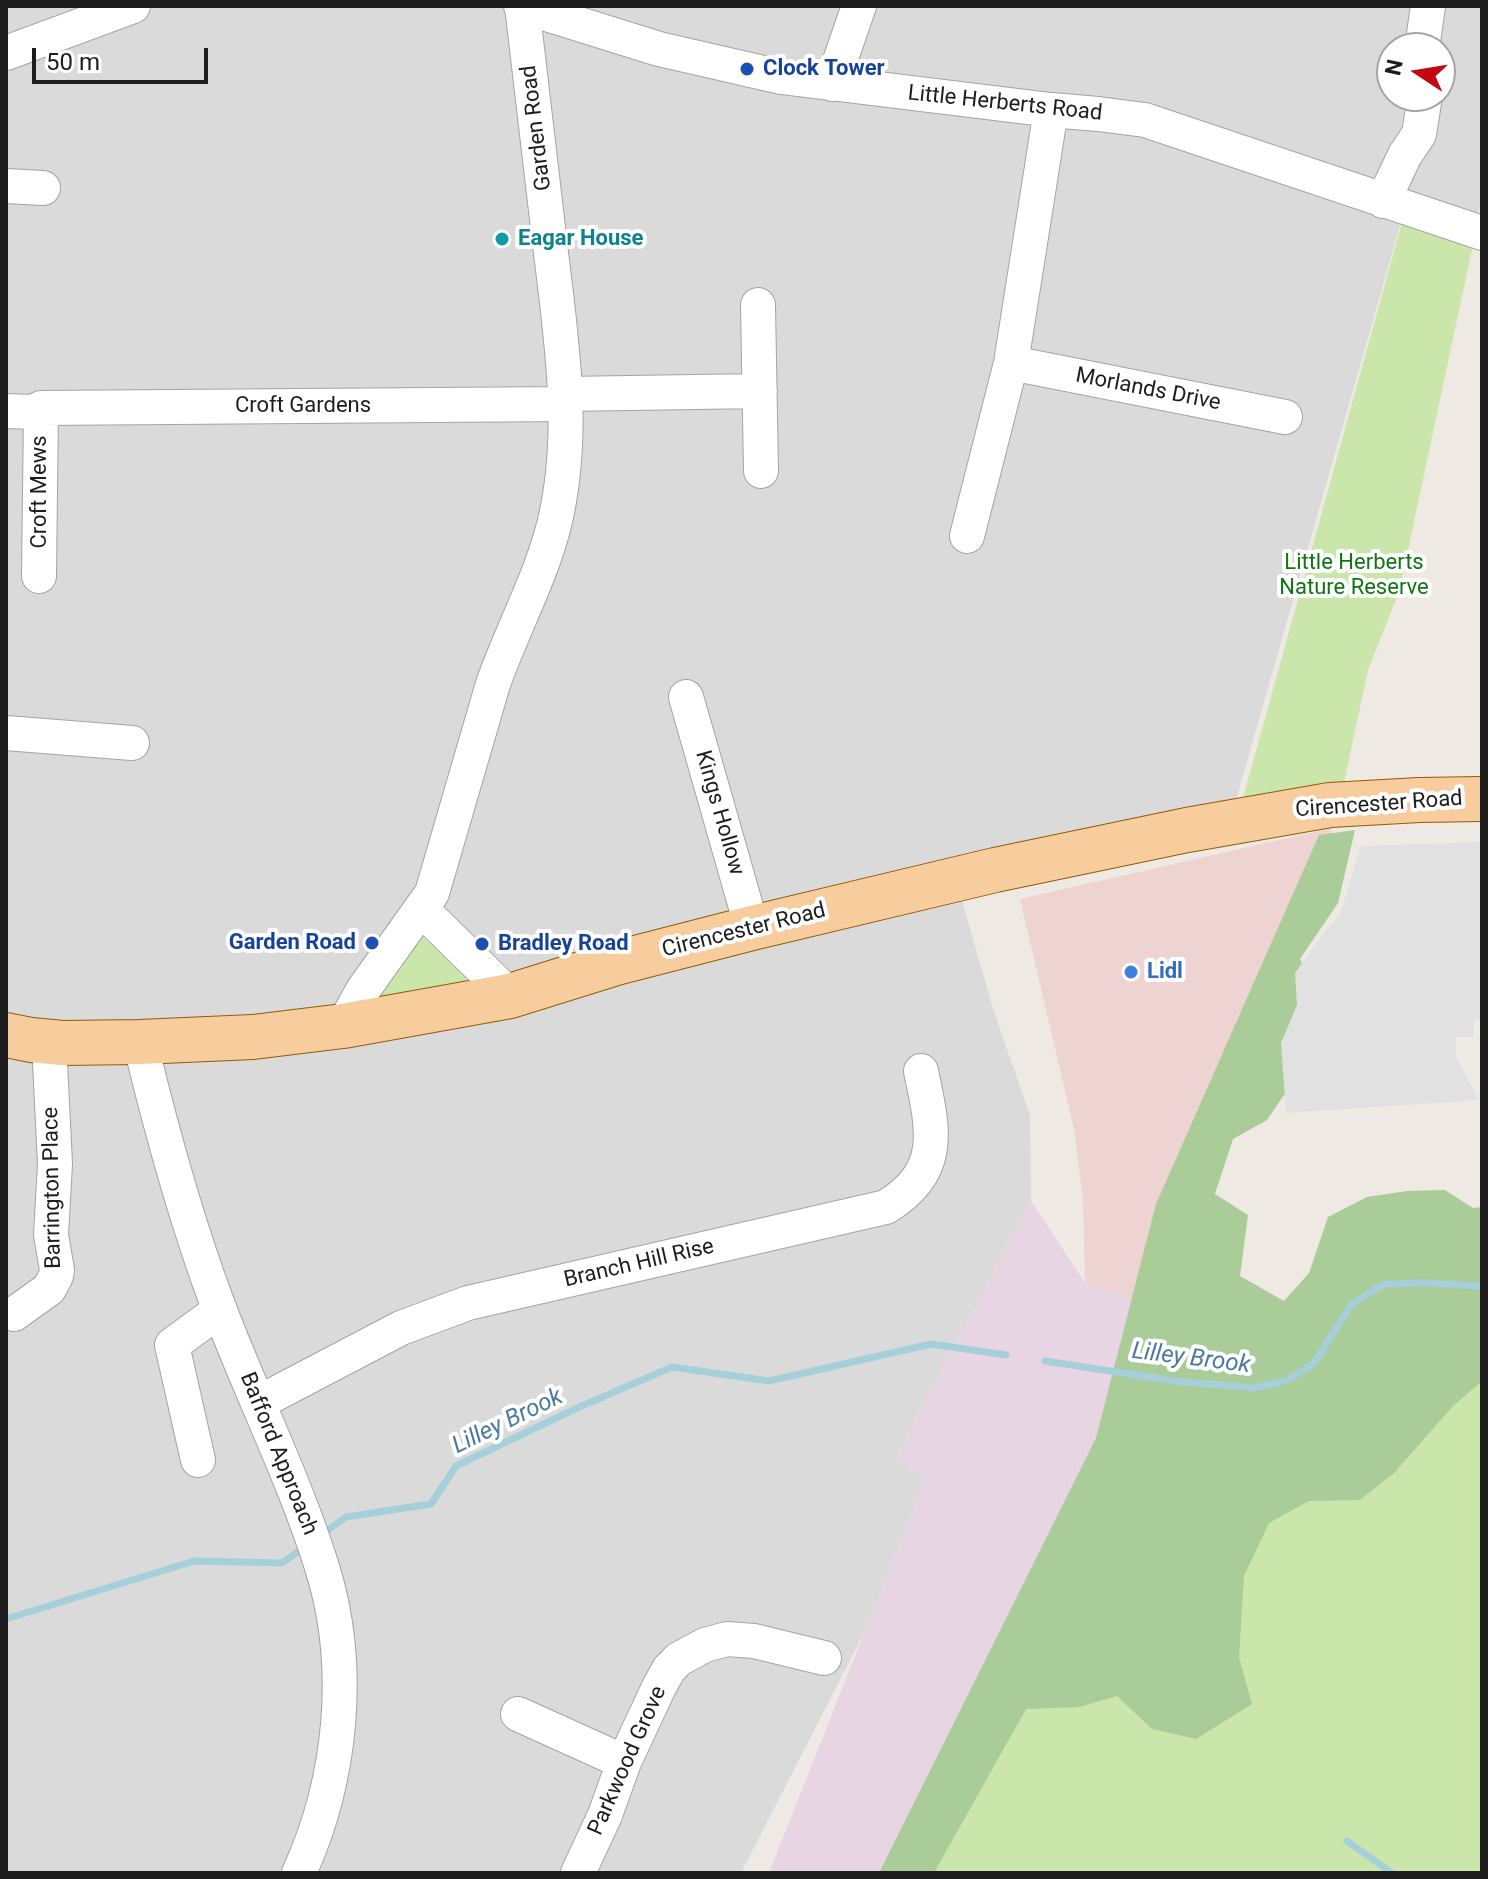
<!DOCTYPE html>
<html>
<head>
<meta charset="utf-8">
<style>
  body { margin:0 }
  #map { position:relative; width:1488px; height:1879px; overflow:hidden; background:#eeeae3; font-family:Roboto,sans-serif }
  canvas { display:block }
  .frame { position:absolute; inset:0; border:8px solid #1d1d1d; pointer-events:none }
  .north { position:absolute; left:1376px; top:32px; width:80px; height:80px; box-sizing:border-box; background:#fff; border:2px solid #a5a5a5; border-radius:50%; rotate:282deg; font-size:22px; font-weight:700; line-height:32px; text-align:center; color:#1d1d1d }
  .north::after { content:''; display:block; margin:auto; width:28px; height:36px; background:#c20811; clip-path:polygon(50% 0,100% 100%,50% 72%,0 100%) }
  .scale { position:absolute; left:32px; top:48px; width:176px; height:36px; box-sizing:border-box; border:4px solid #1d1d1d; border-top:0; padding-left:10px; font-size:24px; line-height:28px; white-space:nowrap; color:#1d1d1d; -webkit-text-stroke:6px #fff; paint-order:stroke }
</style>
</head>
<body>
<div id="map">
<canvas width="1488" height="1879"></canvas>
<div class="frame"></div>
<div class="north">N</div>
<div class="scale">50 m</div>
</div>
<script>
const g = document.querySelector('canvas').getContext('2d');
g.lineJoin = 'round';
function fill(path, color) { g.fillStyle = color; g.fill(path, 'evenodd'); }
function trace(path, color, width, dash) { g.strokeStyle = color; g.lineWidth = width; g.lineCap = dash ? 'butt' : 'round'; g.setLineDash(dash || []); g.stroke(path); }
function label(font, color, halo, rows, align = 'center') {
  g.font = font + ' Roboto,sans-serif'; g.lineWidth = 8; g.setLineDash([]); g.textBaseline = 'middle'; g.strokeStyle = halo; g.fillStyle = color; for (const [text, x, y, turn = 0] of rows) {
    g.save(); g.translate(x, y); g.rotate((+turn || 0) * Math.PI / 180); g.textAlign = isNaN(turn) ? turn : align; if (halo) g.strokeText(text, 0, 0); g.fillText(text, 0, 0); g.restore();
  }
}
const residential = new Path2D(`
  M 6,6 L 1482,6 L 1482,189 L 1476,231 L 1405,208 L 1230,821 L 956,880 L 994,1012 L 1030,1115 L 1031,1201 L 895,1460 L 927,1477 L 867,1627 L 741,1873 L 6,1873 ZM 1392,48 L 1440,48 L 1440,96 L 1392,96 Z`);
const commercial = new Path2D(`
  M 1332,828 L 1146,1305 L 1085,1283 L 1083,1200 L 1074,1129 L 1020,899 Z`);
const industrial = new Path2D(`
  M 1031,1201 L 1085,1283 L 1146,1305 L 1178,1363 L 887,1873 L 769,1873 L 926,1477 L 895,1460 Z`);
const grass = new Path2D(`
  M 1406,208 L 1476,231 L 1399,592 L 1368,670 L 1342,792 L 1240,809 Z
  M 419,940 L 431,940 L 464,970 L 465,981 L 461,989 L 389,1003 L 380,995 Z
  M 1482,1357 L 1482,1873 L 890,1873 L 1119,1474 Z`);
const forest = new Path2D(`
  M 1355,830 L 1338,903 L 1300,959 L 1318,996 L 1297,1076 L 1267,1120 L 1233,1139 L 1215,1194 L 1248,1215 L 1240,1276 L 1284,1301 L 1309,1273 L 1328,1217 L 1367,1197 L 1407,1191 L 1445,1190 L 1473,1208 L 1482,1207 L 1482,1381 L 1453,1406 L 1394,1473 L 1360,1500 L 1309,1501 L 1269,1523 L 1244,1576 L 1239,1657 L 1252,1704 L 1196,1739 L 1152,1729 L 1117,1696 L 1079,1707 L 1026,1709 L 934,1873 L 879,1873 L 1096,1438 L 1156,1204 L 1319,835 Z`);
const parking = new Path2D(`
  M 1482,842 L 1482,1019 L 1474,1020 L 1474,1037 L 1456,1037 L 1456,1057 L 1479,1100 L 1286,1113 L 1281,1043 L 1297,1005 L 1295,973 L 1326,930 L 1340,915 L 1361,846 Z`);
const stream = new Path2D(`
  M 1045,1361 L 1175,1381 L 1255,1388 L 1288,1380 L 1314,1363 L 1352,1304 L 1384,1284 L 1426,1283 L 1482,1286
  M 320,1536 L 346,1517 L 431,1504 L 456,1466 L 577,1408 L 672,1367 L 769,1381 L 931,1344 L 1006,1355
  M 6,1619 L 194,1561 L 282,1563 L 306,1546
  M 1347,1841 L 1392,1873`);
const minor = new Path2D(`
  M 521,6 L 659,49 L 781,77 L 1051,110 L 1098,114 L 1145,120 L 1482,233
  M 1425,48 L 1423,41 L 1428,6
  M 6,53 L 133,6
  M 832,84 L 859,6
  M 6,186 L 43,188
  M 1383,201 L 1405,155 L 1419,134 L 1425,96
  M 758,305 L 761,471
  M 1011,363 L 1285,417
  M 565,394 L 760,391
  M 6,411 L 34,412 L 41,408 L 565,404
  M 967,536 L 1011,363 L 1051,110
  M 39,576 L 41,408
  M 686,697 L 752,928
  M 6,733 L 132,743
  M 421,909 L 510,996
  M 343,1026 L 363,990 L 432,893 L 493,684 C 512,630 540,580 554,525 C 576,436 562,343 551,253 C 542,171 532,89 522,6
  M 140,1042 C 162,1133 186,1221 219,1308 C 252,1395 294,1478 322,1567 C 353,1666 342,1779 299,1873
  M 14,1314 L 49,1289 L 56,1276 L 57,1270 L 51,1235 L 55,1164 L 49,1042
  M 258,1403 L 401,1328 L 468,1303 L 886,1207 C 945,1171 933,1129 921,1071
  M 198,1460 L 172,1345 L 220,1310
  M 518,1714 L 624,1762
  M 578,1873 L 605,1815 L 624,1762 L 659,1687 L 669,1669 L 679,1659 L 705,1645 L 727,1639 L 754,1641 L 824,1658`);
const major = new Path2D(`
  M 6,1035 L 31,1040 L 62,1043 L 140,1042 L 253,1037 L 343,1026 L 510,996 L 616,963 L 752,928 L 995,870 L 1187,830 L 1330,805 L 1419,800 L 1482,799`);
const markers = [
  [747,69,8,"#1a4fb4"],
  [502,239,8,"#0f9aa8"],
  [372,943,8,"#1a4fb4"],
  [482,944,8,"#1a4fb4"],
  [1131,972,8,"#3f7fe0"]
];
const transitNames = [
  ["Clock Tower",763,69],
  ["Garden Road",356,943,"right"],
  ["Bradley Road",498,944]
];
const streetNames = [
  ["Little Herberts Road",1005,104,6],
  ["Garden Road",537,128,-97],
  ["Morlands Drive",1148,390,11],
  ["Croft Gardens",303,406],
  ["Croft Mews",40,492,-90],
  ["Cirencester Road",1379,805,-4],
  ["Kings Hollow",719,813,74],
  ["Cirencester Road",744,931,-14],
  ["Barrington Place",53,1188,-91],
  ["Branch Hill Rise",639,1264,-13],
  ["Bafford Approach",278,1454,68],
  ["Parkwood Grove",628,1761,-66]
];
const cultureNames = [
  ["Eagar House",518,239]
];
const parkNames = [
  ["Little Herberts",1354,563],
  ["Nature Reserve",1354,588]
];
const shopNames = [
  ["Lidl",1147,972]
];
const waterNames = [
  ["Lilley Brook",1191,1359,7],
  ["Lilley Brook",508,1422,-26]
];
fill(residential, '#dbdada');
fill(commercial, '#eed3d3');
fill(industrial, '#e7d5e4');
fill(grass, '#cbe6ab');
fill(forest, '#ac9');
fill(parking, '#e1e1e1');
trace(stream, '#a5d0da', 7);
trace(minor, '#a4a4a4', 36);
trace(major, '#905c06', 46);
trace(minor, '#fff', 34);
trace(major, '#f8cd9e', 44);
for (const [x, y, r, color] of markers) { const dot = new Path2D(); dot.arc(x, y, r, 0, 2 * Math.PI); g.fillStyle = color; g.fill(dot); trace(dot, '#fff', 3); }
label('bold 22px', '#164399', '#fff', transitNames, 'left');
label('22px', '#1d1d1d', '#fff', streetNames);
label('bold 22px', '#0d838f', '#fff', cultureNames, 'left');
label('22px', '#107614', '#fff', parkNames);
label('bold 22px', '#366cbe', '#fff', shopNames, 'left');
label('italic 24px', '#4b7aa0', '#fff', waterNames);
</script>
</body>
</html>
